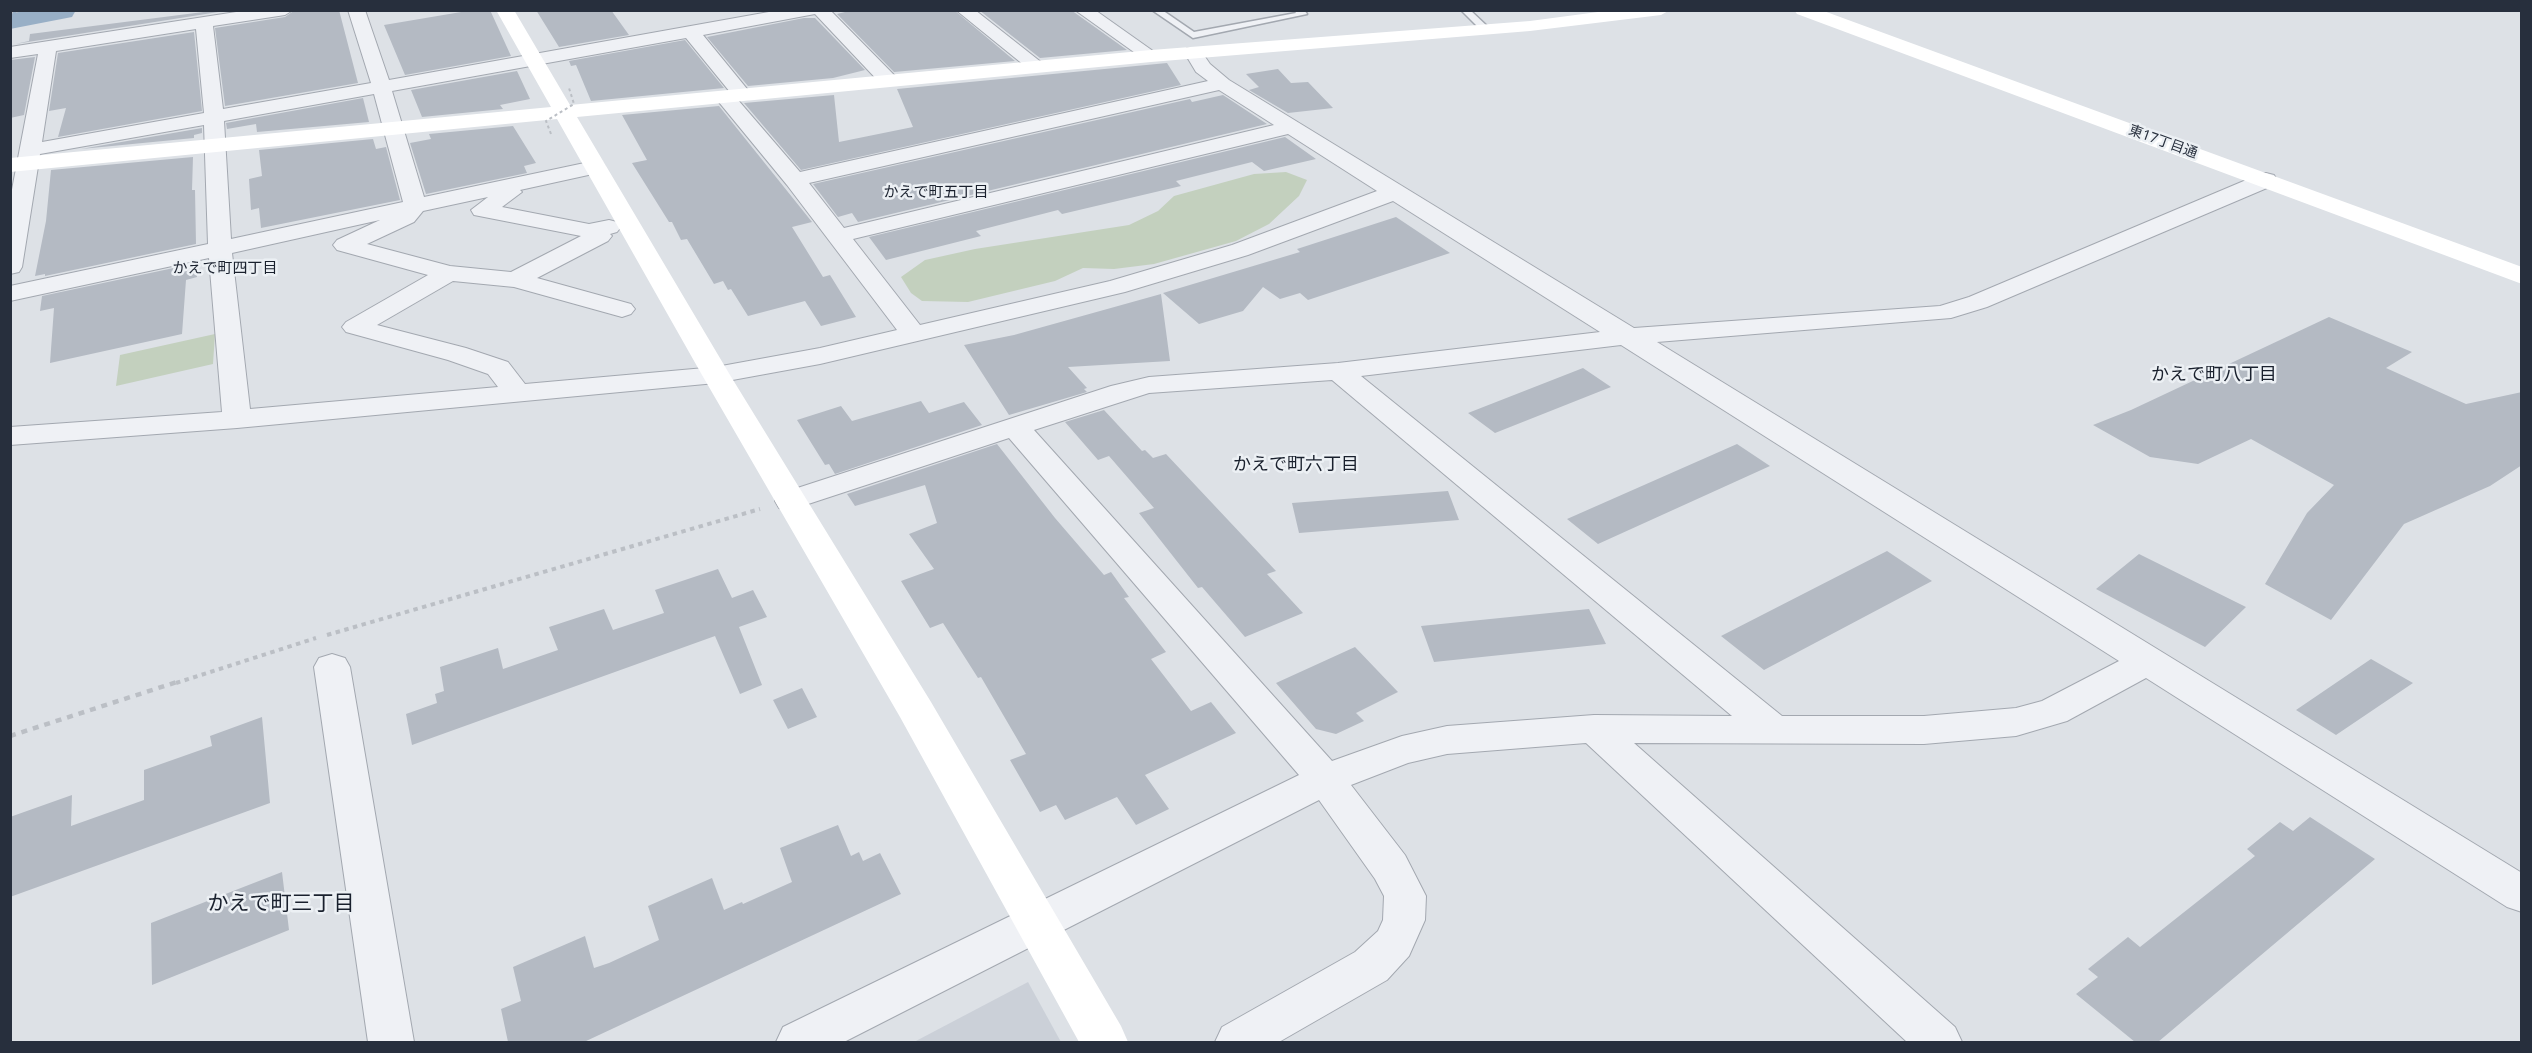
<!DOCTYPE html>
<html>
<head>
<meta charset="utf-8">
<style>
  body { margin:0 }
  #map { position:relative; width:2532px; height:1053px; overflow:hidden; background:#dde1e6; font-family:"Noto Sans",sans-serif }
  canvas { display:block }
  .frame { position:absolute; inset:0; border:12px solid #272f3d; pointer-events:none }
</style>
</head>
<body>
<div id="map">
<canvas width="2532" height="1053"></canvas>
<div class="frame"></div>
</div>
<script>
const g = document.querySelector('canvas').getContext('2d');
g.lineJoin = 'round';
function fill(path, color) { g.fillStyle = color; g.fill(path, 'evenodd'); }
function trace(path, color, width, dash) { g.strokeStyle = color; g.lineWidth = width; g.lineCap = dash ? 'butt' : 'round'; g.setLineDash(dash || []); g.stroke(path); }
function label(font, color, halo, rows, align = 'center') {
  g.font = font + ' "Noto Sans","Noto Sans JP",sans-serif'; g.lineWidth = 5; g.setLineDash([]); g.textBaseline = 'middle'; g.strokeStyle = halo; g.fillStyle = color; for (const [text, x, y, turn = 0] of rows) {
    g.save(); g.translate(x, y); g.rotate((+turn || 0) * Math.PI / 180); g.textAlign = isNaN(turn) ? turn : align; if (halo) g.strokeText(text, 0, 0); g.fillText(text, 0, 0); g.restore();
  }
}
const built = new Path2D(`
  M 1028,982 L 1061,1042 L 914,1042 Z`);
const green = new Path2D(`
  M 1286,172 L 1307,180 L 1299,196 L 1269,224 L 1236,241 L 1154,264 L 1114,269 L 1083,268 L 1055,281 L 968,302 L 922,301 L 911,293 L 901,277 L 925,260 L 975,249 L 1129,225 L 1158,211 L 1174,196 L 1254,174 Z
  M 215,334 L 213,364 L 116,386 L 120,355 Z`);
const river = new Path2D(`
  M 10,10 L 76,10 L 72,17 L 10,29 Z`);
const building = new Path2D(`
  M 219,10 L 231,10 L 15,44 L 29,41 L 30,34 Z
  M 295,10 L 339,10 L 358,83 L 225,106 L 215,28 L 285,17 Z
  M 473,10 L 490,10 L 511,56 L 405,75 L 384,25 Z
  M 536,10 L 611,10 L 629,35 L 559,47 Z
  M 853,10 L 954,10 L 1015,61 L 894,72 L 837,14 Z
  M 979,10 L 1071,10 L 1127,50 L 1040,58 Z
  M 804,18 L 815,18 L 865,70 L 833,78 L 748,86 L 707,37 Z
  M 194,32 L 202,111 L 58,137 L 66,108 L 49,111 L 58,53 Z
  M 685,40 L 724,88 L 591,101 L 576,65 L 571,66 L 569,61 Z
  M 35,57 L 24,115 L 10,118 L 10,60 Z
  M 1167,63 L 1181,85 L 801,170 L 744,103 L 834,95 L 839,142 L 913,127 L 897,89 Z
  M 1278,69 L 1291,83 L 1308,82 L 1333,108 L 1288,113 L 1249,90 L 1259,87 L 1246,74 Z
  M 517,71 L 530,99 L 500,105 L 503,109 L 422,117 L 411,90 Z
  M 1223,95 L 1267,124 L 858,222 L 852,213 L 838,217 L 813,184 L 1190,99 L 1192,102 Z
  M 363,98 L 369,122 L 257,132 L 256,124 L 227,129 L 226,123 Z
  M 719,106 L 812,222 L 792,227 L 823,277 L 830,275 L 856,317 L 821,326 L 805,301 L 748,316 L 731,289 L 728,290 L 723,281 L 714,284 L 687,239 L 681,240 L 672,222 L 669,222 L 632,163 L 647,160 L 622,115 Z
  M 513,126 L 536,163 L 524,166 L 527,173 L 426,194 L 410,143 L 431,139 L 429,134 Z
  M 202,128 L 202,133 L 194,135 L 194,138 L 81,149 Z
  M 1285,137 L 1316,159 L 1264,171 L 1252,162 L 1176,181 L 1181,186 L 1062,214 L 1058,210 L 976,231 L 981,236 L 886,260 L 869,237 Z
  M 373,139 L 376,149 L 386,147 L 400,200 L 261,228 L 259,208 L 251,210 L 249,179 L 262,176 L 259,150 Z
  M 193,157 L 192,190 L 195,190 L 196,244 L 45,276 L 45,274 L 35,276 L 46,221 L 51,170 Z
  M 1396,217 L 1450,253 L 1308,300 L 1300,293 L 1280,299 L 1263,287 L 1243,311 L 1199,324 L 1163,293 L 1300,252 L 1297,249 Z
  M 197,263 L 197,277 L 186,280 L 182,334 L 50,363 L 54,308 L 40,311 L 42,296 Z
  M 1161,294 L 1170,361 L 1068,367 L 1087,388 L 1084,389 L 1087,392 L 1009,415 L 964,345 L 1014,335 Z
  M 2329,317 L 2412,352 L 2386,368 L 2466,404 L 2522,392 L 2522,465 L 2490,486 L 2404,524 L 2331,620 L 2265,584 L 2307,513 L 2334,485 L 2251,439 L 2198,464 L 2150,457 L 2093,425 L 2131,410 Z
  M 1583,368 L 1611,387 L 1495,433 L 1468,413 Z
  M 921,401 L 929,413 L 964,402 L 982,425 L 835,474 L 829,464 L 825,465 L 797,420 L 841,406 L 852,421 Z
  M 1104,410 L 1142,451 L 1145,450 L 1153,458 L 1166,454 L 1276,571 L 1267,574 L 1303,613 L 1245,637 L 1202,587 L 1198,588 L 1139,513 L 1154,508 L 1109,456 L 1098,460 L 1065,422 Z
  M 997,444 L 1055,518 L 1104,575 L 1111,572 L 1129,597 L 1124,598 L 1166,652 L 1151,659 L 1191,711 L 1211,702 L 1236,733 L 1145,775 L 1169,809 L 1136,825 L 1117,797 L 1065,820 L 1056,805 L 1040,812 L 1010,760 L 1026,754 L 981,677 L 978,678 L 943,623 L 930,628 L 901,581 L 934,569 L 909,534 L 937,523 L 925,485 L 855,506 L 847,494 Z
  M 1737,444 L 1770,466 L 1598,544 L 1567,519 Z
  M 1448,491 L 1459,520 L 1299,533 L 1292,503 Z
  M 1887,551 L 1932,581 L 1764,670 L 1721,636 Z
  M 2139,554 L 2246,607 L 2205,647 L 2096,589 Z
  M 718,569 L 732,598 L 753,590 L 767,617 L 739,627 L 762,685 L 740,694 L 715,636 L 412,745 L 406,714 L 437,703 L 435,694 L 444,691 L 440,667 L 498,648 L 503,669 L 558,650 L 549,627 L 604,609 L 613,630 L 664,613 L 655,590 Z
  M 1589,609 L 1606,644 L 1434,662 L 1421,626 Z
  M 1355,647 L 1398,692 L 1356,713 L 1364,721 L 1336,734 L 1316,729 L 1276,683 Z
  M 2371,659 L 2413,683 L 2336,735 L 2296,710 Z
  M 802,688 L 817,717 L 788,729 L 773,700 Z
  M 262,717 L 270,803 L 10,897 L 10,817 L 72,795 L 71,826 L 144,800 L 144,770 L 212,746 L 210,736 Z
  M 2310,817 L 2375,859 L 2158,1042 L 2135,1042 L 2076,994 L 2098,977 L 2088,969 L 2128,937 L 2140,947 L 2255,856 L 2247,849 L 2280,822 L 2293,831 Z
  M 838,825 L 851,856 L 859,852 L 863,861 L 880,853 L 901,894 L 584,1042 L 508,1042 L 501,1009 L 521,1001 L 513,967 L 585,936 L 594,968 L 609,963 L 659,940 L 648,906 L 712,878 L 724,910 L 742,902 L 743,904 L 792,882 L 780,848 Z
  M 282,872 L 289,930 L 152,985 L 151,923 Z`);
const pathFar2 = new Path2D(`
  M 10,13 L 24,10`);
const pathFar1 = new Path2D(`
  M 327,635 L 760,509
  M 176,683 L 316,638`);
const path = new Path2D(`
  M 10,736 L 180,681`);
const lane = new Path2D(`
  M 1152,10 L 1162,10 L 1194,32 L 1296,13 L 1294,10 L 1304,10 L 1307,14 L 1193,38 Z
  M 1461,10 L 1470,10 L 1488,27 L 1488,31 L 1482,31 Z`);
const street = new Path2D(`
  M 249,10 L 293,10 L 285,15 L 213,26 L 223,109 L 371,83 L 348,10 L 365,10 L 389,80 L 780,10 L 830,10 L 896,77 L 898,81 L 896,85 L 882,85 L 815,14 L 703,35 L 752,95 L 749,99 L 738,100 L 800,172 L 1208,81 L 1196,72 L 1184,52 L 1187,48 L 1199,48 L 1210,64 L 1229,80 L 1634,328 L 1940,306 L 1969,297 L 2258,175 L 2266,173 L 2274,175 L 2277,180 L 2274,185 L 1987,307 L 1951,318 L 1657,342 L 2522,873 L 2522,912 L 2507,907 L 2146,678 L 2067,721 L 2016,736 L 1924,744 L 1634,743 L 1955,1027 L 1962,1042 L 1907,1042 L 1586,743 L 1447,754 L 1408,763 L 1351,785 L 1405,855 L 1426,896 L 1425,920 L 1409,956 L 1387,980 L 1279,1042 L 1215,1042 L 1222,1027 L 1355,952 L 1378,931 L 1383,920 L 1384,896 L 1375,879 L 1319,800 L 844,1042 L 776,1042 L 783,1027 L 1299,775 L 1009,438 L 790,510 L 779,508 L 775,501 L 779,494 L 1111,386 L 1149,377 L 1338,363 L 1600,332 L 1393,201 L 1248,255 L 1125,292 L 820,364 L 716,383 L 237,428 L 10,445 L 10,427 L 222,412 L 209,258 L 10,301 L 10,286 L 208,244 L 204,125 L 40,154 L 22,267 L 19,272 L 10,274 L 10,200 L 38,54 L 10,58 L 10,47 ZM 196,29 L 204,113 L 42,142 L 56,51 ZM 686,38 L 730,92 L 718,93 L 715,97 L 718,101 L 787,185 L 897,330 L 820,348 L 716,367 L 525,384 L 508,362 L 466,348 L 377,325 L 453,281 L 514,287 L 622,317 L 631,314 L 635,309 L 631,304 L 537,278 L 608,241 L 612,236 L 610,234 L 617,232 L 621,227 L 617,222 L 609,220 L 589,224 L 502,207 L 522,192 L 520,190 L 602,172 L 605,167 L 602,162 L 594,161 L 424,197 L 392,91 ZM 1219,90 L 1274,125 L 844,228 L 809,183 ZM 374,94 L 403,202 L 231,239 L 224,121 ZM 1288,134 L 1377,191 L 1232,245 L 1110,281 L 920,325 L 853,239 ZM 488,197 L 471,210 L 474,215 L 581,236 L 511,272 L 450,266 L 367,244 L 414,222 L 423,211 ZM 380,220 L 337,240 L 333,245 L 337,250 L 428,275 L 346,322 L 342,327 L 346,332 L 448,360 L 488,374 L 498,387 L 250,409 L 232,253 ZM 1621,345 L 2119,661 L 2042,701 L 2016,708 L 1924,716 L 1782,716 L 1361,376 ZM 1332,380 L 1732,716 L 1594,715 L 1447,726 L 1402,736 L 1332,761 L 1034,430 L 1149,393 Z
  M 956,10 L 975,10 L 1046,66 L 1044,70 L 1030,70 Z
  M 1075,10 L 1095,10 L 1160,56 L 1157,60 L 1145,60 Z
  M 332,654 L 345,658 L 350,667 L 414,1042 L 368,1042 L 314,667 L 319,658 Z`);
const secondary = new Path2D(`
  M 496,10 L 514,10 L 570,105 L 1151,50 L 1530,21 L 1613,10 L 1670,10 L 1661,15 L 1530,31 L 1151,62 L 577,117 L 730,375 L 931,702 L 1121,1026 L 1128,1042 L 1079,1042 L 900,717 L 702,375 L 557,119 L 10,172 L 10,158 L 551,107 Z
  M 1794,10 L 1821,10 L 2522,267 L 2522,284 L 1797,14 Z`);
const pathBridge = new Path2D(`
  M 551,134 L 546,121 L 574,104 L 569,88`);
const farStreetnames = [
  ["東17丁目通",2163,142,20]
];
const farNeighbourhoodnames = [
  ["かえで町五丁目",936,193],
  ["かえで町四丁目",225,269]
];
const neighbourhoodNames = [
  ["かえで町八丁目",2214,375],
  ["かえで町六丁目",1296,465]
];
const nearNeighbourhoodnames = [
  ["かえで町三丁目",281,904]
];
fill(built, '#cbd0d8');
fill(green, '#c3d0be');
fill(river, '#98afc6');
fill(building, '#b4bac3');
trace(lane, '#a3a8b0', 3);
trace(street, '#a3a8b0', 2);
trace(pathFar2, '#bbbfc5', 2, [3, 3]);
trace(pathFar1, '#bbbfc5', 4, [4.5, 4.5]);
trace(path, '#bbbfc5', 4.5, [6, 6]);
fill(lane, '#eff1f5');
fill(street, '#eff1f5');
fill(secondary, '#fff');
trace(pathBridge, '#bbbfc5', 2, [3, 3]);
label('14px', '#272f3d', '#ecf0f4', farStreetnames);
label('15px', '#19202d', '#ecf0f4', farNeighbourhoodnames);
label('18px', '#19202d', '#ecf0f4', neighbourhoodNames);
label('21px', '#19202d', '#ecf0f4', nearNeighbourhoodnames);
</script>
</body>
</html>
